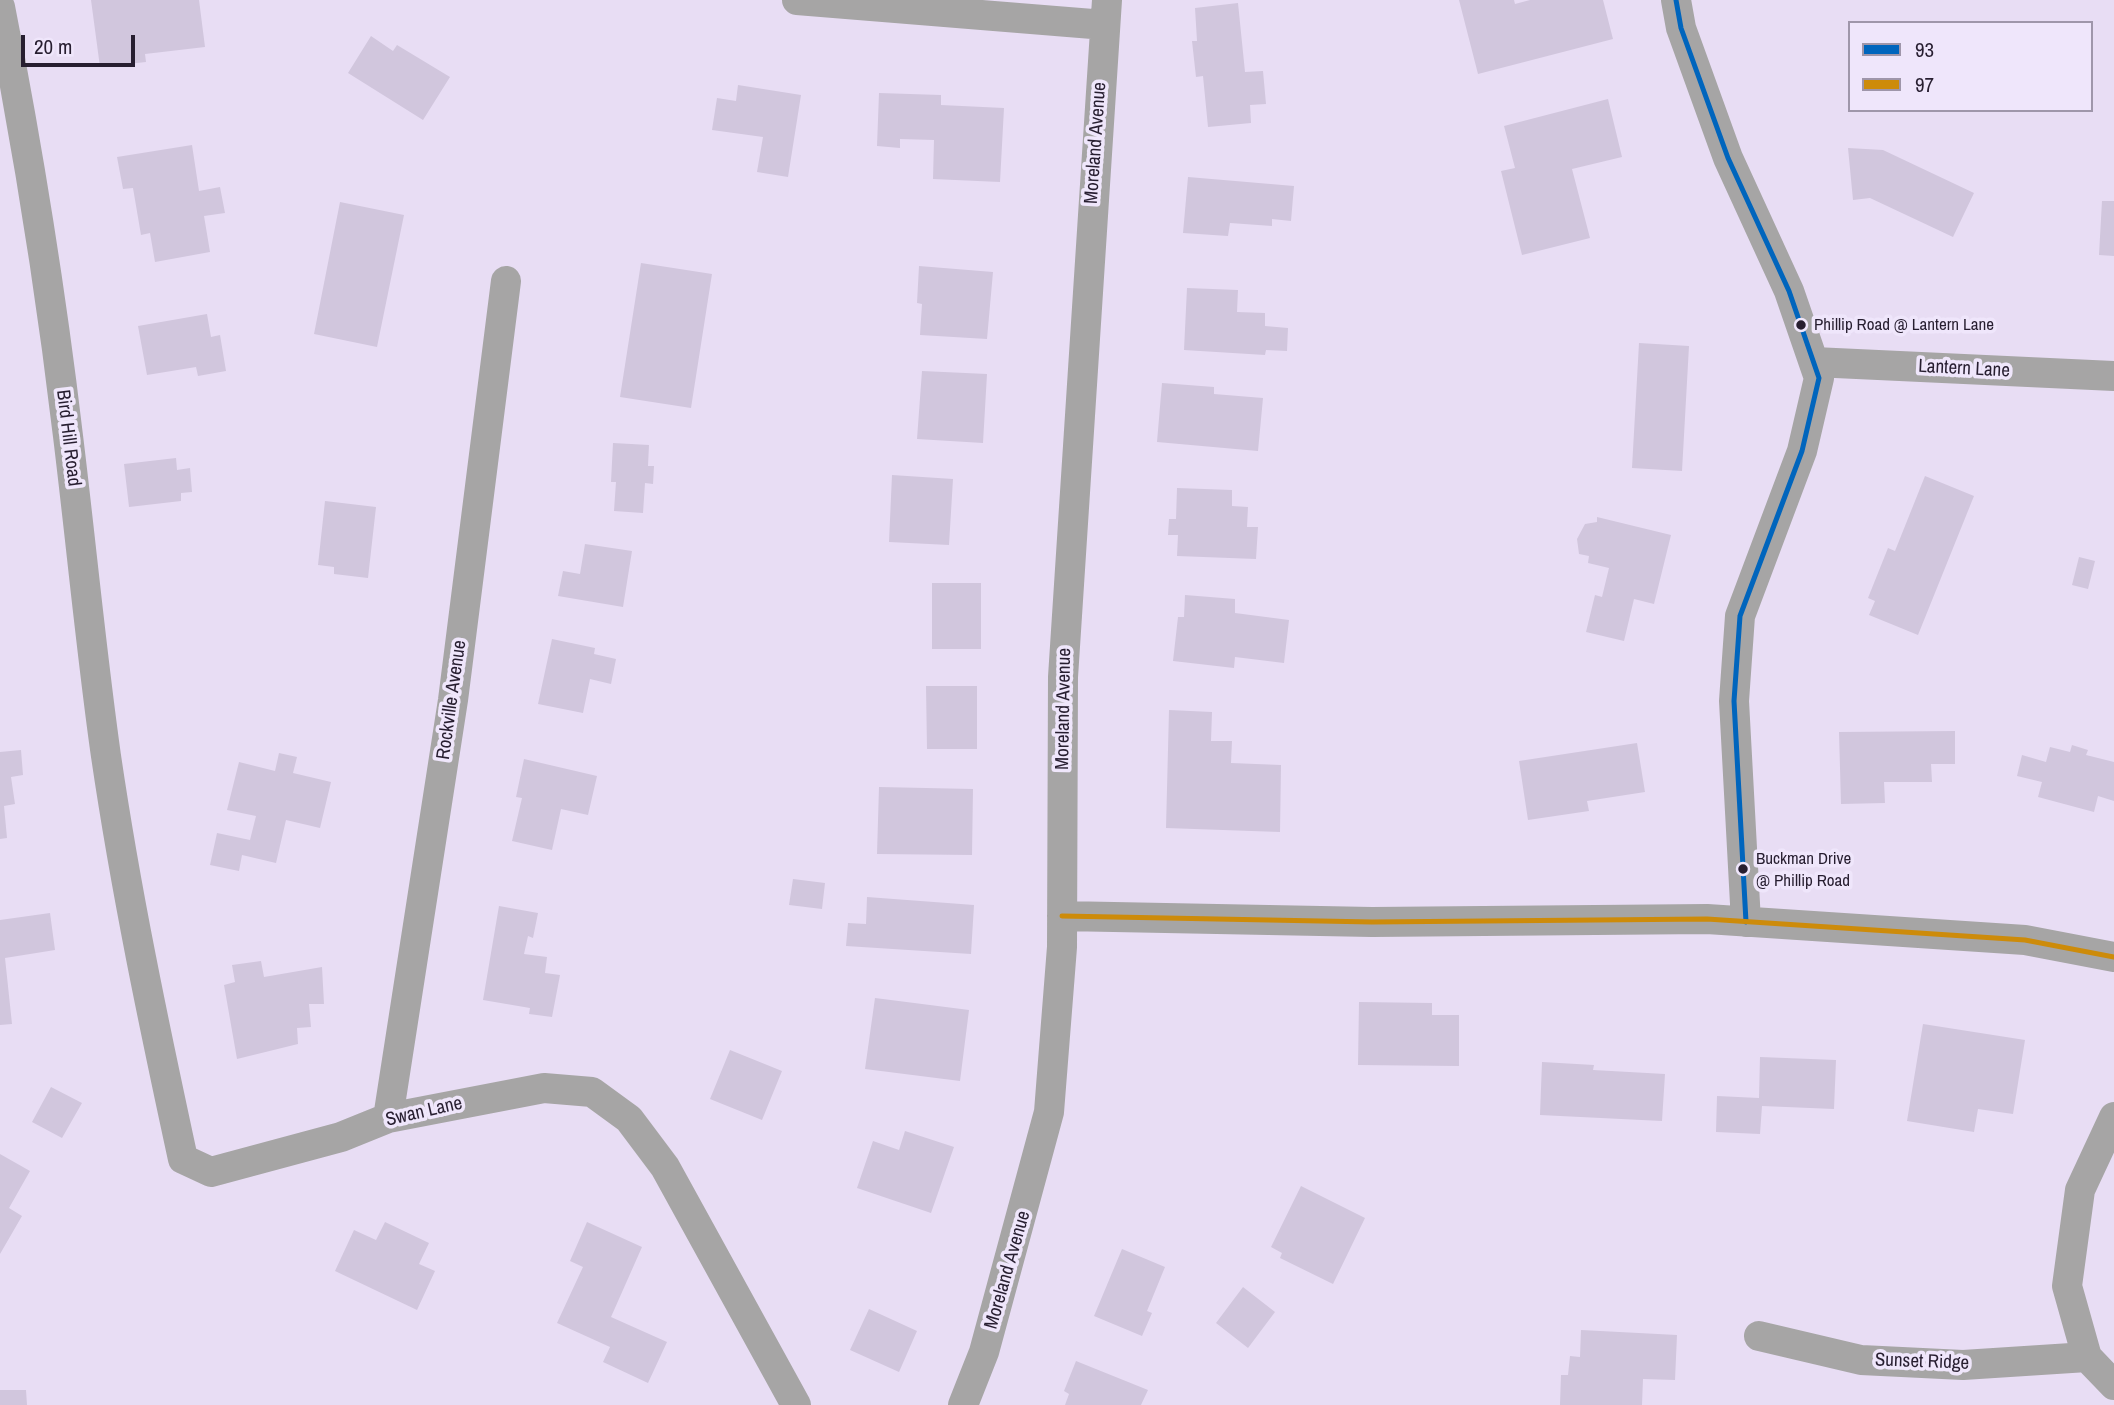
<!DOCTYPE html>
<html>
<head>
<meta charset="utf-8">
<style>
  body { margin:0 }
  #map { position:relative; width:2114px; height:1405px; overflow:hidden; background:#e8ddf4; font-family:"Archivo Narrow",sans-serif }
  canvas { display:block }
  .legend { position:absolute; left:1848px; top:21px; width:245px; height:91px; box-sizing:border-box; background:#efe6fb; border:2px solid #9f96aa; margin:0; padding:9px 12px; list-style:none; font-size:21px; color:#271e30 }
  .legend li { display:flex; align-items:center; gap:14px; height:35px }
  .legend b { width:35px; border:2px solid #9f96aa }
  .scale { position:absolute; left:21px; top:35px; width:114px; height:32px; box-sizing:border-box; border:4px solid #271e30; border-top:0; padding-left:9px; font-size:21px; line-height:24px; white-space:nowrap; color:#271e30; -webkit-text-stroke:5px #efe6fb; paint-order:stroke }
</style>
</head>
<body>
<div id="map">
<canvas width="2114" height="1405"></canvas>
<ul class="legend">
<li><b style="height:9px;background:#0065bd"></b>93</li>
<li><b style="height:9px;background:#cd8b0a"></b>97</li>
</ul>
<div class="scale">20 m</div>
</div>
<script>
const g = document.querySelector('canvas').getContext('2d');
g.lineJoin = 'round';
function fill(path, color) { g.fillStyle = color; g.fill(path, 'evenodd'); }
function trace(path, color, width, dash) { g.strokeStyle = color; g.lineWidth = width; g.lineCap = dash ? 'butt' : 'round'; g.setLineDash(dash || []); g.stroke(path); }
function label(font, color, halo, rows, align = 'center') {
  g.font = font + ' "Archivo Narrow",sans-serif'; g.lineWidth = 7; g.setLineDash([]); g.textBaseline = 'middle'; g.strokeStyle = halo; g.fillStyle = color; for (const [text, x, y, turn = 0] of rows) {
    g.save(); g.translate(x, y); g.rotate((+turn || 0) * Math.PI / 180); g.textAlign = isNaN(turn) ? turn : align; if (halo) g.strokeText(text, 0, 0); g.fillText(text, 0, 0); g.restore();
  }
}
const building = new Path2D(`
  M 91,0 L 199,0 L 205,47 L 145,54 L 146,62 L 100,67 Z
  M 1459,0 L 1514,0 L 1515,4 L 1530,0 L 1603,0 L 1613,39 L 1478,74 Z
  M 1238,3 L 1245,72 L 1263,71 L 1266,104 L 1250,105 L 1251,123 L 1208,127 L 1203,76 L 1196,77 L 1192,41 L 1197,41 L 1195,8 Z
  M 371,36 L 393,51 L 397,45 L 450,77 L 423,120 L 348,73 Z
  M 738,85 L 801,95 L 788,177 L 757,172 L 763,137 L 712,130 L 717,98 L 736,101 Z
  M 879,93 L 941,95 L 941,105 L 1004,108 L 1000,182 L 933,179 L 934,140 L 900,139 L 900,148 L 877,146 Z
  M 1608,99 L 1622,157 L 1572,169 L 1590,238 L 1522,255 L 1501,171 L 1515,168 L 1504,126 Z
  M 192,145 L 199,191 L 220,187 L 225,213 L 204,216 L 210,252 L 155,262 L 150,233 L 141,235 L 133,188 L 123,189 L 117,157 Z
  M 1848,148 L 1883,150 L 1974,193 L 1953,237 L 1870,198 L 1853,200 Z
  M 1188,177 L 1294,186 L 1291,221 L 1272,219 L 1272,226 L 1230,223 L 1228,236 L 1183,233 Z
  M 2102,201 L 2114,201 L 2114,256 L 2099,255 Z
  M 340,202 L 404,215 L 377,347 L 314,334 Z
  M 641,263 L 712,274 L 691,408 L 620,397 Z
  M 919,266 L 993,272 L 987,339 L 920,335 L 922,304 L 917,303 Z
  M 1187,288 L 1238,290 L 1237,312 L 1265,313 L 1265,326 L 1288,328 L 1287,351 L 1266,350 L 1265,355 L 1184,350 Z
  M 207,314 L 211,337 L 220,335 L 226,371 L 198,376 L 196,367 L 147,375 L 138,326 Z
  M 1639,343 L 1689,346 L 1682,471 L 1632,468 Z
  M 922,371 L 987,374 L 983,443 L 917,439 Z
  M 1162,383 L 1214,387 L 1214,394 L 1263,398 L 1258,451 L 1157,442 Z
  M 613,443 L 649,445 L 648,466 L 654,466 L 653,484 L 645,483 L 643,513 L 614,511 L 616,482 L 611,482 Z
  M 176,458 L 177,470 L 190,468 L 192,492 L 181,493 L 181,501 L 129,507 L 124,464 Z
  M 892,475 L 953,479 L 949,545 L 889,542 Z
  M 1925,476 L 1974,496 L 1918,635 L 1869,615 L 1875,601 L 1868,598 L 1888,548 L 1895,551 Z
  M 1177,488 L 1232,490 L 1232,506 L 1248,507 L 1247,527 L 1258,527 L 1256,559 L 1177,556 L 1178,535 L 1168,535 L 1169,519 L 1176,519 Z
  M 325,501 L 376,507 L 368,578 L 334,574 L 334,567 L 318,565 Z
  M 1597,517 L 1671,535 L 1654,604 L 1634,599 L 1624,641 L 1586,632 L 1595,595 L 1602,597 L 1609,568 L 1588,563 L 1589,556 L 1579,554 L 1577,539 L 1585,524 L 1597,522 Z
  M 585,544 L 632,551 L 623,607 L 558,596 L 563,571 L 580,574 Z
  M 2079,557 L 2095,561 L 2088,589 L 2072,585 Z
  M 932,583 L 981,583 L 981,649 L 932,649 Z
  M 1185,595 L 1235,599 L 1235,613 L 1289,620 L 1284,663 L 1235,657 L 1234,668 L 1173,661 L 1178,617 L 1184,617 Z
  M 552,639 L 595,648 L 594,654 L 616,659 L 611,684 L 590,679 L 583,713 L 538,704 Z
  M 926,686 L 977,686 L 977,749 L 927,749 Z
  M 1169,710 L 1212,712 L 1211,741 L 1232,741 L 1231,763 L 1281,765 L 1280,832 L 1166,828 Z
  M 1955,731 L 1955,764 L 1931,764 L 1932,782 L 1884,782 L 1885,803 L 1841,804 L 1839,732 Z
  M 1637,743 L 1645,792 L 1587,801 L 1589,811 L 1528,820 L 1519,761 Z
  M 2072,745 L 2088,750 L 2086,755 L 2114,762 L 2114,801 L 2098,796 L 2094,812 L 2038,797 L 2042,782 L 2017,776 L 2022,755 L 2046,762 L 2050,747 L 2070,752 Z
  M 21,750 L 23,775 L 11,777 L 15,804 L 4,806 L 7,838 L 0,839 L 0,752 Z
  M 279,753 L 297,757 L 293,773 L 331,782 L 320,828 L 286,820 L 276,863 L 242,855 L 239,871 L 210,865 L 217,833 L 250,840 L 256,816 L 227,810 L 239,762 L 275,771 Z
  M 524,759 L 597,776 L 588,815 L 561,809 L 552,850 L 512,841 L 522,798 L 516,797 Z
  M 879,787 L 973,789 L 972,855 L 877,854 Z
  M 793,879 L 825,883 L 822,909 L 789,905 Z
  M 867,897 L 974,905 L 971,954 L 846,946 L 848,923 L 866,924 Z
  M 499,906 L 538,913 L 533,938 L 528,936 L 524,954 L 547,957 L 545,973 L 560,975 L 552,1017 L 529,1014 L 530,1008 L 483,1000 Z
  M 50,913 L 55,950 L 5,958 L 12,1024 L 0,1025 L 0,920 Z
  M 261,961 L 264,977 L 322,967 L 324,1004 L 309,1004 L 311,1027 L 297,1028 L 298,1044 L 237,1059 L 224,985 L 235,982 L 232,965 Z
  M 875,998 L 969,1010 L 960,1081 L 865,1069 Z
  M 1359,1002 L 1432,1003 L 1432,1015 L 1459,1015 L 1459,1066 L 1358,1065 Z
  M 1923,1024 L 2025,1040 L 2013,1114 L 1978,1109 L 1974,1132 L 1907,1121 Z
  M 730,1050 L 782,1071 L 762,1120 L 710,1099 Z
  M 1760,1057 L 1836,1060 L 1834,1109 L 1762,1106 L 1760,1134 L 1716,1132 L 1717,1096 L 1759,1098 Z
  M 1542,1062 L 1594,1065 L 1593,1070 L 1665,1074 L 1662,1121 L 1540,1115 Z
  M 51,1087 L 82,1103 L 62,1138 L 32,1122 Z
  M 905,1131 L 954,1147 L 931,1213 L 857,1188 L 873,1141 L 899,1150 Z
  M 0,1154 L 30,1171 L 9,1208 L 22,1216 L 0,1254 Z
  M 1301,1186 L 1365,1218 L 1333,1284 L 1280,1258 L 1282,1253 L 1271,1247 Z
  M 385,1222 L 429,1243 L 419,1264 L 435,1271 L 417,1310 L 335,1271 L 354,1230 L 376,1240 Z
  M 587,1222 L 642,1247 L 611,1317 L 667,1342 L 648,1383 L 603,1362 L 610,1347 L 557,1323 L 583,1267 L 570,1261 Z
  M 1122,1249 L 1165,1267 L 1147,1311 L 1152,1313 L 1142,1336 L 1094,1316 Z
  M 1243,1287 L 1275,1312 L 1248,1348 L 1216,1323 Z
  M 869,1309 L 917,1331 L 899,1372 L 850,1350 Z
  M 1581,1330 L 1677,1335 L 1675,1380 L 1643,1379 L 1642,1405 L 1560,1405 L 1561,1375 L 1568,1375 L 1570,1356 L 1580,1357 Z
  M 1076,1361 L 1148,1390 L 1141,1405 L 1065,1405 L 1069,1394 L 1064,1391 Z
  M 0,1390 L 26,1390 L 27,1405 L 0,1405 Z`);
const minor = new Path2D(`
  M 797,0 L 1105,25
  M 1676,0 L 1681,28 L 1728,158 L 1789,291 L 1819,378 L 1802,451 L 1740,616 L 1734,701 L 1746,922
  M 0,7 C 28,149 51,292 68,436 C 81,542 91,650 106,756 C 126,892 154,1025 183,1159 L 211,1172 L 341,1137 L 388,1118 L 544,1088 L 592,1092 L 629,1119 L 665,1167 L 796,1405
  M 1814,362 L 2114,376
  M 1062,916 L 1372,922 L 1707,919 L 2025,940 L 2114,957
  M 388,1118 L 453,700 L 506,281
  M 1759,1336 L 1861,1360 L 1963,1365 L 2087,1357 L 2067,1286 L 2080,1190 L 2114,1117
  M 2087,1357 L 2114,1385
  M 963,1405 L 984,1352 L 1049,1112 L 1062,947 L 1063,677 L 1107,0`);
const bus1 = new Path2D(`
  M 1676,0 L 1681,28 L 1728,158 L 1789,291 L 1819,378 L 1802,451 L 1740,616 L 1734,701 L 1746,922`);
const bus2 = new Path2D(`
  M 1062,916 L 1372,922 L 1707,919 L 2025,940 L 2114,957`);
const markers = [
  [1801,325,6,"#271e30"],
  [1743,869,6,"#271e30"]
];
const busNames = [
  ["Phillip Road @ Lantern Lane",1814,325],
  ["Buckman Drive",1756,859],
  ["@ Phillip Road",1756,881]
];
const streetNames = [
  ["Moreland Avenue",1096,143,-86],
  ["Lantern Lane",1964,369,3],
  ["Bird Hill Road",68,438,83],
  ["Rockville Avenue",452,700,-82],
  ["Moreland Avenue",1064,709,-89],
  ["Swan Lane",424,1112,-13],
  ["Moreland Avenue",1008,1270,-74],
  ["Sunset Ridge",1922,1362,2]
];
fill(building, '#d1c6dd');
trace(minor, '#a6a5a5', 30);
trace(bus1, '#0065bd', 5);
trace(bus2, '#cd8b0a', 5);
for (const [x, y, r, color] of markers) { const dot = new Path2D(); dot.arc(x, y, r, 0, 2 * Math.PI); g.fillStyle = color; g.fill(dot); trace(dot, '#efe6fb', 2.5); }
label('17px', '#271e30', '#efe6fb', busNames, 'left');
label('19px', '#271e30', '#efe6fb', streetNames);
</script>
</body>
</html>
